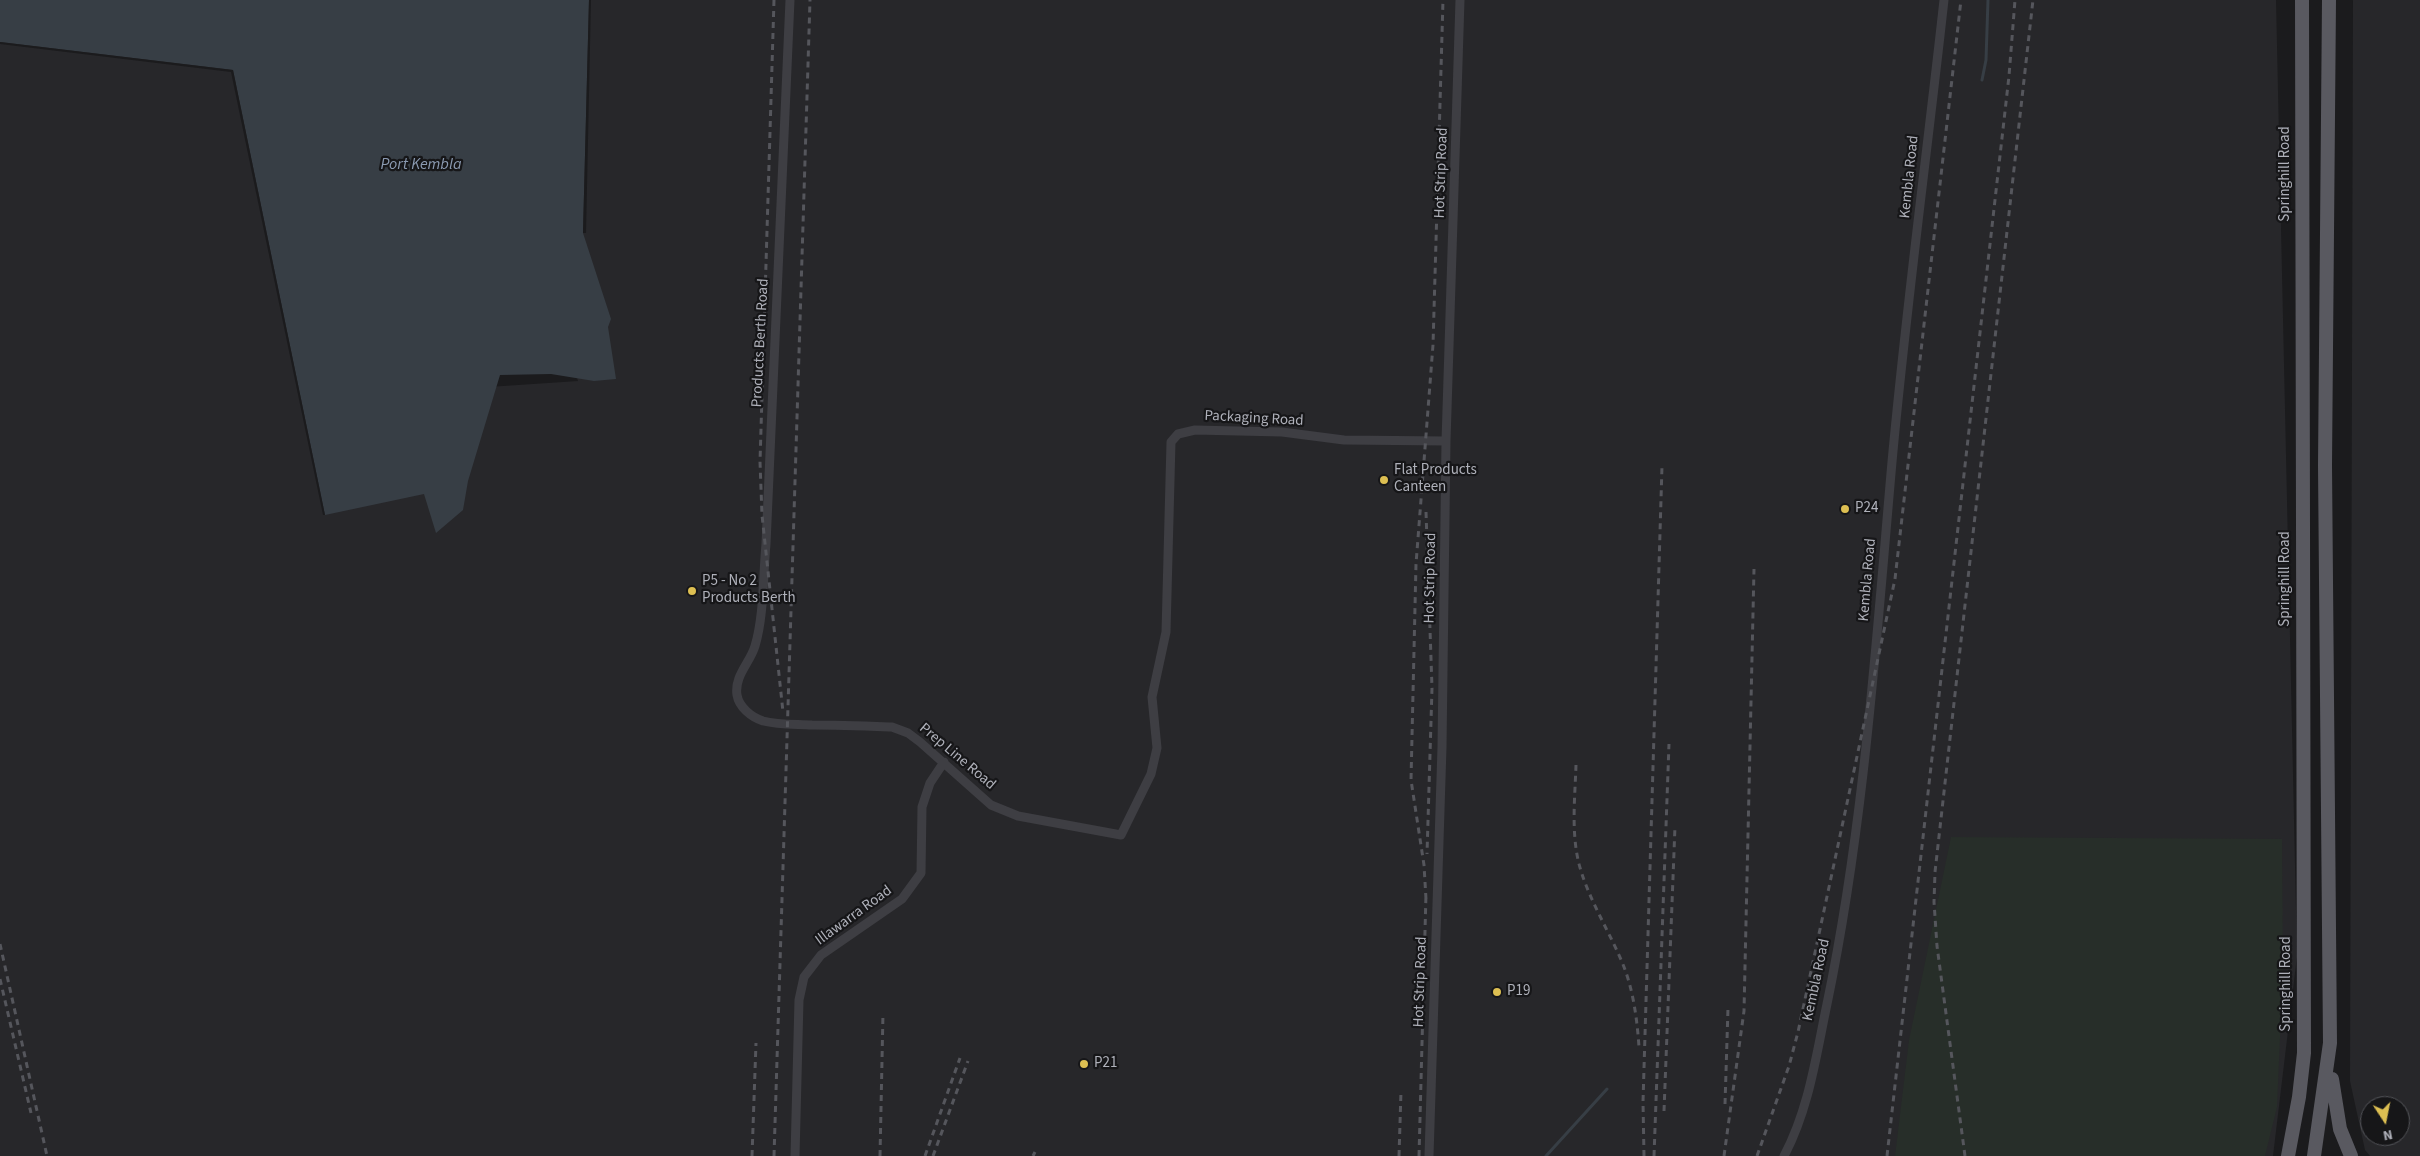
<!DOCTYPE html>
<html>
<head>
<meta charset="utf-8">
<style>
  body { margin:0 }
  #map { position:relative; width:2420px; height:1156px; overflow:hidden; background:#1b1b1d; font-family:"Source Sans 3",sans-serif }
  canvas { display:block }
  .north { position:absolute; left:2360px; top:1096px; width:50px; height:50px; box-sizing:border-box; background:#161618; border:1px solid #535459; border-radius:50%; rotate:169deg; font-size:14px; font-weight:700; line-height:20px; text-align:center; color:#afb1ba }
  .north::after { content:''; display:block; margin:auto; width:18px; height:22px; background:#ddbf52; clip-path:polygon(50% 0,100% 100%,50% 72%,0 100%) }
</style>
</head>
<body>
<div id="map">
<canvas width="2420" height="1156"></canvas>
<div class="north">N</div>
</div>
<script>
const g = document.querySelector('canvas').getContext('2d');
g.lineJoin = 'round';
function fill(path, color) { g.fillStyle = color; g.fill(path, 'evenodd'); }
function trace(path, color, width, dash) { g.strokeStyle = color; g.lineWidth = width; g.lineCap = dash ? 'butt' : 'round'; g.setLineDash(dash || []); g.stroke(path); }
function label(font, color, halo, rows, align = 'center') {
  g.font = font + ' "Source Sans 3",sans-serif'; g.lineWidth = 4.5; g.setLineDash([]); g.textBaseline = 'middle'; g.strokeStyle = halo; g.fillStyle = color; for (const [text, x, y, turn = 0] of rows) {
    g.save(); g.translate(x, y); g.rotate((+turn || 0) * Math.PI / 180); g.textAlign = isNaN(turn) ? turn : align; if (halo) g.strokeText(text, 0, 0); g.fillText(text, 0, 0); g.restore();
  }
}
const built = new Path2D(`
  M 467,0 L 2276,0 L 2297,956 L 2273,1156 L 0,1156 L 0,22 L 239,56 L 309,399 L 578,381 Z
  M 2353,0 L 2420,0 L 2420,1156 L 2370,1156 L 2365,1150 L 2350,1081 ZM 2370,1106 L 2400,1106 L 2400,1136 L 2370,1136 Z`);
const green = new Path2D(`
  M 1951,837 L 2282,839 L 2283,968 L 2277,1107 L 2265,1156 L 1895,1156 L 1909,1040 Z`);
const water = new Path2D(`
  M 0,0 L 589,0 L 583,233 L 611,319 L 608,327 L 616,379 L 594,381 L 551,374 L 500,375 L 468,481 L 463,510 L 436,533 L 424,494 L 325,515 L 233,70 L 0,42 Z`);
const pier = new Path2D(`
  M 589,0 L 591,0 L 586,233 L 583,233 Z
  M 0,42 L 233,70 L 325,515 L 323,515 L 231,72 L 0,44 Z`);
const stream = new Path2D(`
  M 1982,80 L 1986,60 L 1988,0
  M 1546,1156 L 1607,1089`);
const street = new Path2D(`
  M 790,0 L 766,544 C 763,576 764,616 755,646 C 750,663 734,676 737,695 C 739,707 751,717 763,721 C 779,725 796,724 812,725 C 839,725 865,726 892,727 L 908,733 L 920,742 L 991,805 L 1018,816 L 1121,835 L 1151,774 L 1157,748 L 1152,697 L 1166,632 L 1171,442 L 1178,434 L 1195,430 L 1282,432 L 1344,440 L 1446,441
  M 795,1156 L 799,1000 L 804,977 L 821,955 L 902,899 L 921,873 L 922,807 L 930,783 L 944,762
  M 1429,1156 L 1442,747 L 1446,441 L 1460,0
  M 1784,1156 C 1809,1109 1816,1056 1827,1004 C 1864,826 1876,643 1892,462 C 1906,308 1927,154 1944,0`);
const primary = new Path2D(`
  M 2332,1079 L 2340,1129 L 2351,1156
  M 2288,1156 L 2299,1097 L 2304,1053 L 2302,0
  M 2314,1156 L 2330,1043 L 2325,465 L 2329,0`);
const rail = new Path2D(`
  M 774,0 L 760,462 L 762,515 L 783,712
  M 1426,512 L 1432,688 L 1427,854
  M 1576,765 C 1575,797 1571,832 1579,864 C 1588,898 1608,929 1622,962 C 1633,988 1637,1018 1639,1047
  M 1426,899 L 1424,865 L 1411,780 L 1416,564 L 1433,345 L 1443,0
  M 0,944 L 47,1156
  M 0,979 L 31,1113
  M 1725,1104 L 1728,1008
  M 1664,1111 L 1675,826
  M 752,1156 L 756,1043
  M 774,1156 L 810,0
  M 880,1156 L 883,1013
  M 925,1156 L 960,1058
  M 933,1156 L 968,1061
  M 1033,1156 L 1035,1152
  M 1399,1156 L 1401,1091
  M 1419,1156 L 1426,894
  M 1644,1156 L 1643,1102 L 1662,466
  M 1654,1156 L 1669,744
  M 1724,1156 L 1744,1011 L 1754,569
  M 1757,1156 L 1789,1066 L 1798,1032 L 1895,579 L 1961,0
  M 1887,1156 L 2009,76 L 2015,0
  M 1965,1156 L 1937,946 L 1934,902 L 1935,872 L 2033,0`);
const markers = [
  [1384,480,5,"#ddbf52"],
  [1845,509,5,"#ddbf52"],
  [692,591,5,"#ddbf52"],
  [1497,992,5,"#ddbf52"],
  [1084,1064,5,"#ddbf52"]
];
const streetNames = [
  ["Hot Strip Road",1442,173,-88],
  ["Springhill Road",2286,174,-90],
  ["Kembla Road",1910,177,-84],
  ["Products Berth Road",761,343,-87],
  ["Packaging Road",1254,419,3],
  ["Hot Strip Road",1431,578,-89],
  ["Springhill Road",2286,579,-90],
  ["Kembla Road",1868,580,-85],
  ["Prep Line Road",957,757,40],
  ["Illawarra Road",854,916,-36],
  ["Kembla Road",1817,980,-78],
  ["Hot Strip Road",1421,982,-88],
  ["Springhill Road",2287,984,-90]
];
const poiNames = [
  ["Flat Products",1394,471],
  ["Canteen",1394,488],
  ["P24",1855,509],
  ["P5 - No 2",702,582],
  ["Products Berth",702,599],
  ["P19",1507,992],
  ["P21",1094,1064]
];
const waterNames = [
  ["Port Kembla",421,165]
];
fill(built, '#27272a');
fill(green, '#272e29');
fill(water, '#373e45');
fill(pier, '#1b1b1d');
trace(stream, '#373e45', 3);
trace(street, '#3e3e43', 9);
trace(primary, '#595960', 14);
trace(rail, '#55565c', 3, [6, 5]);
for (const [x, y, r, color] of markers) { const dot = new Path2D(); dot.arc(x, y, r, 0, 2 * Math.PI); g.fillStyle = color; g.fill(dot); trace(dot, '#161618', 2); }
label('15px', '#afb1ba', '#161618', streetNames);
label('15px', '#afb1ba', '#161618', poiNames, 'left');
label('italic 16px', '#8b9ab1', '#161618', waterNames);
</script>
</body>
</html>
